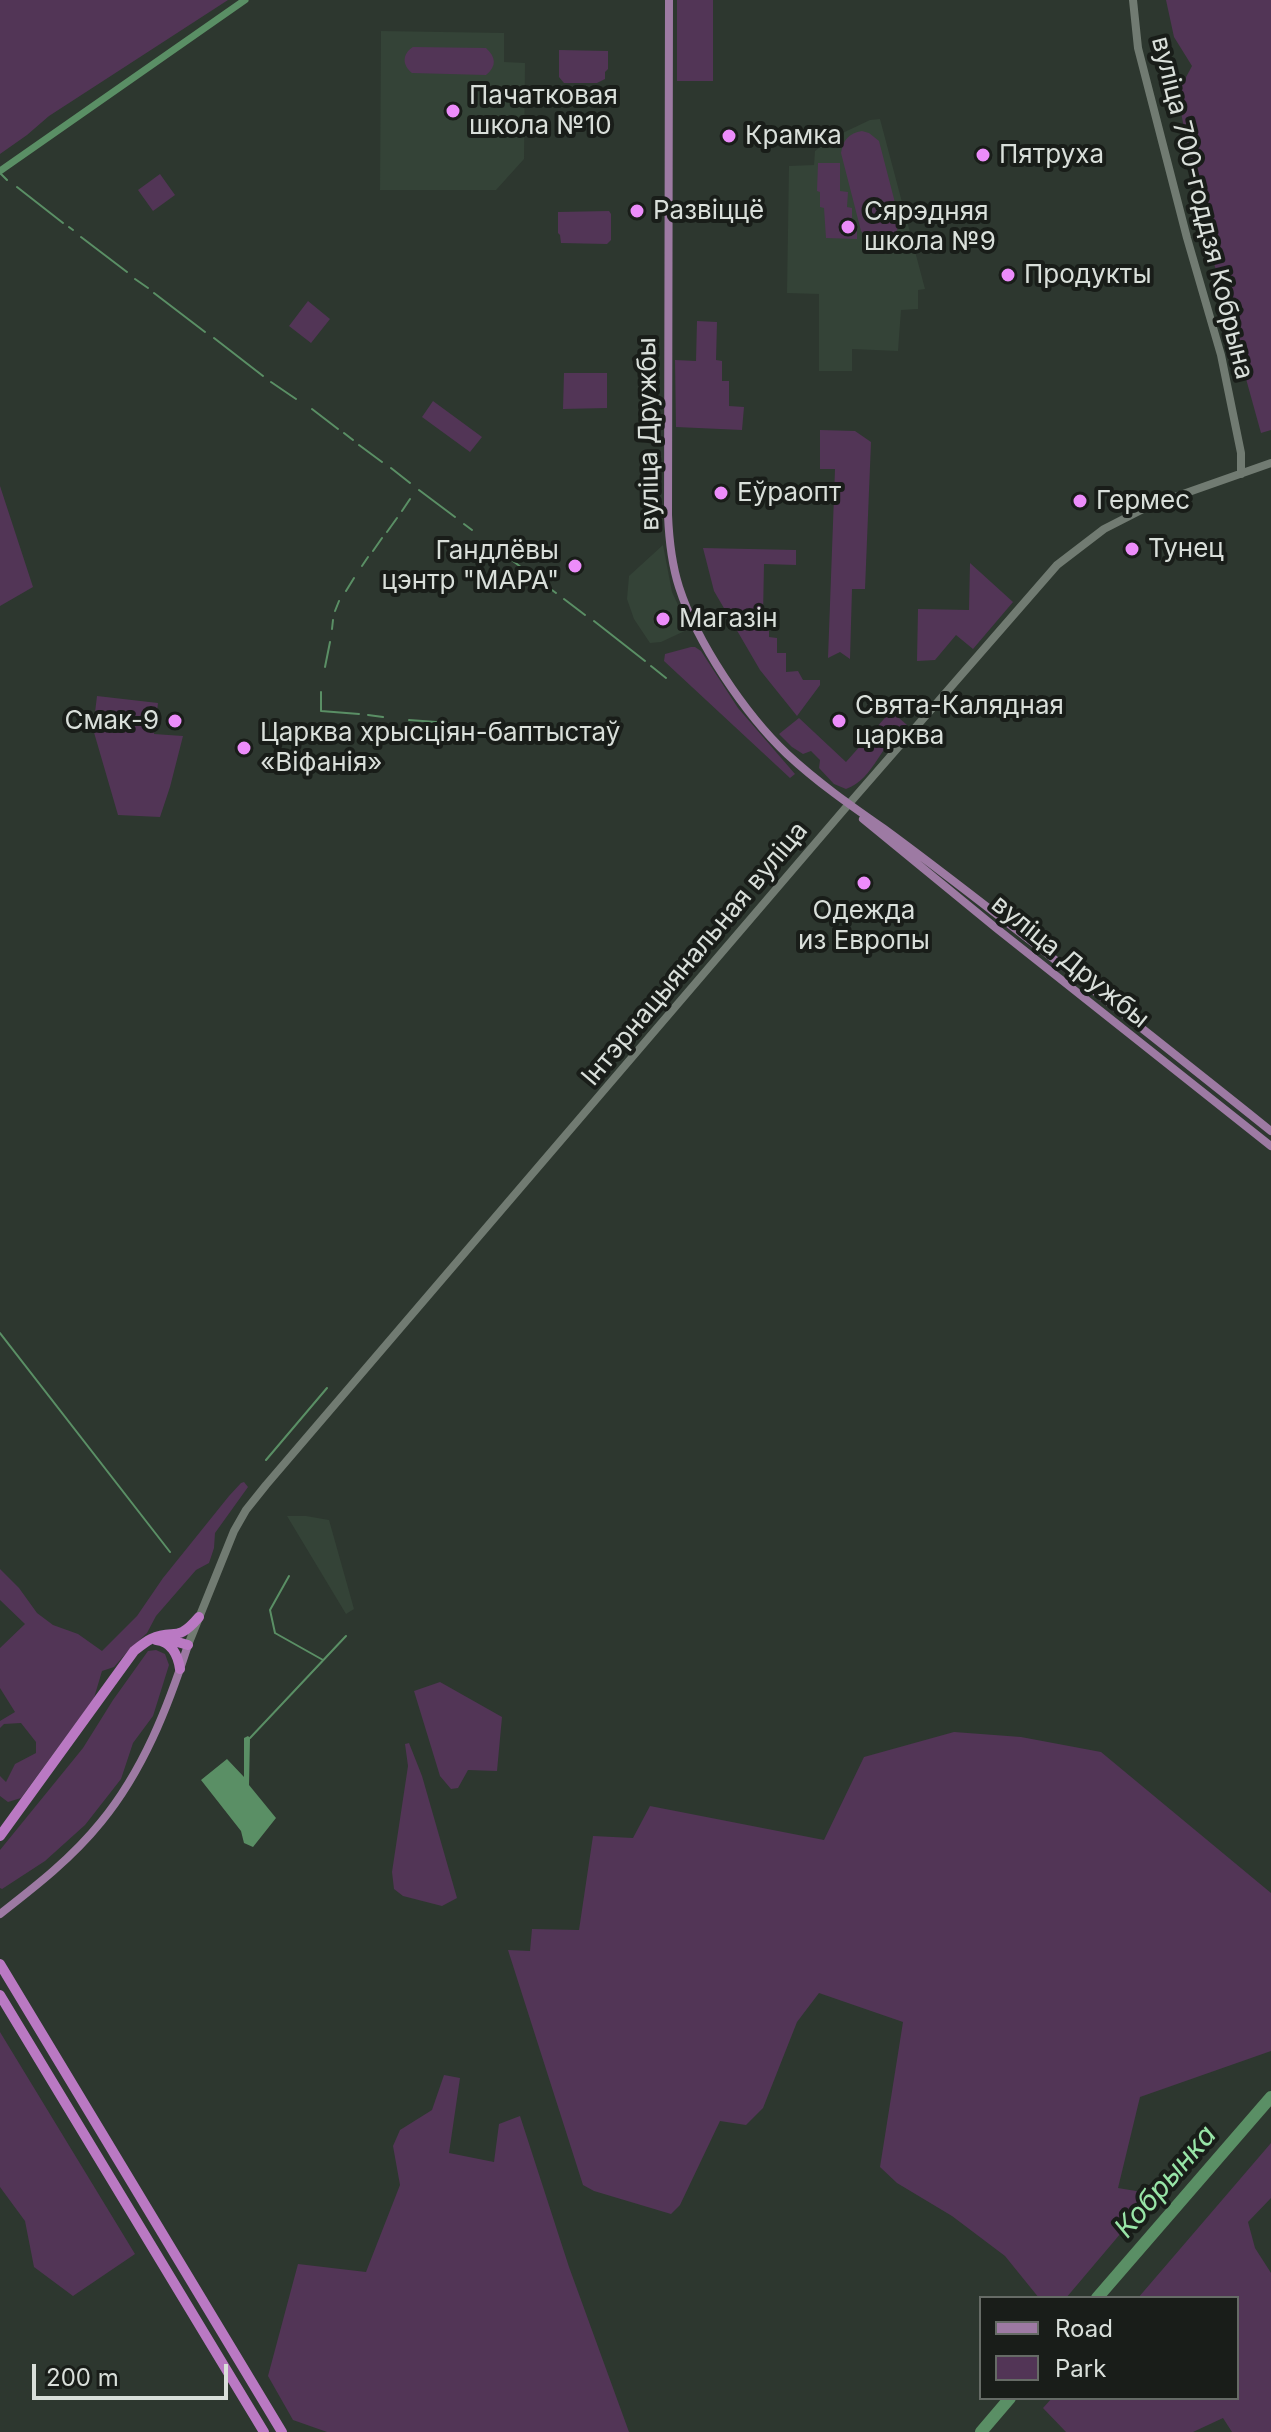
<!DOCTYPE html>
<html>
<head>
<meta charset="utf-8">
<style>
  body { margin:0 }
  #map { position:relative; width:1271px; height:2432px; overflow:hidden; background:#2d372f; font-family:Inter,sans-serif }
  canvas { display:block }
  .legend { position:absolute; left:979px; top:2296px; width:260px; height:104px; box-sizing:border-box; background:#191d19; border:2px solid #666b66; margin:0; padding:10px 14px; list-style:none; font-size:24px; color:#d9dfda }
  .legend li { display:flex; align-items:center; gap:16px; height:40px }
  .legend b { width:40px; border:2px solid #666b66 }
  .scale { position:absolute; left:32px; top:2364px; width:196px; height:36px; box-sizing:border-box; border:4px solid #d9dfda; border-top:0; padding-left:10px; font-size:24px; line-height:28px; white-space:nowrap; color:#d9dfda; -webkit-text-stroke:6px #191d19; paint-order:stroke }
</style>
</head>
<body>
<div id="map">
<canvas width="1271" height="2432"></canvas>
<ul class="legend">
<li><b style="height:10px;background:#9d7aa3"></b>Road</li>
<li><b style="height:22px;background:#523556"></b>Park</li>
</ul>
<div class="scale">200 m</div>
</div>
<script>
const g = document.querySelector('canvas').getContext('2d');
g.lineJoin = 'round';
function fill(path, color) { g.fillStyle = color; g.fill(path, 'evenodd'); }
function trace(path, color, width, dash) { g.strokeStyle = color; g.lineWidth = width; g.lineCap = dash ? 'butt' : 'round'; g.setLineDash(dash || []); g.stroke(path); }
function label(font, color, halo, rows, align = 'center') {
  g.font = font + ' Inter,sans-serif'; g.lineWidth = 8; g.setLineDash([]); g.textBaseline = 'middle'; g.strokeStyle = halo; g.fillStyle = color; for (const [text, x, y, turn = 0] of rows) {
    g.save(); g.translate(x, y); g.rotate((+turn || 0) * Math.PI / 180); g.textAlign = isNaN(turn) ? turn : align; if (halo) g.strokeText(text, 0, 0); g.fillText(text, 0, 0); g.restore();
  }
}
const built = new Path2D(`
  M 381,31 L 504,33 L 504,62 L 525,63 L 524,159 L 496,190 L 380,190 Z
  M 880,119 L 925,289 L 918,290 L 918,309 L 901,310 L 898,351 L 852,349 L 852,371 L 819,371 L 819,294 L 787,293 L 789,166 L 814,165 L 815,151 L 832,138 L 870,120 Z
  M 663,545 L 672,592 L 689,629 L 661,642 L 650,643 L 634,619 L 627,599 L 629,576 Z
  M 287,1516 L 306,1516 L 329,1520 L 354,1609 L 346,1614 Z`);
const green = new Path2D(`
  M 0,0 L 228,0 L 49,116 L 27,135 L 0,154 Z
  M 677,0 L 713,0 L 713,81 L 677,81 Z
  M 1166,0 L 1271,0 L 1271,430 L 1261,433 L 1209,245 L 1177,94 L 1192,66 L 1174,37 Z
  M 413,47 L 486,48 C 496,57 497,66 486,75 L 412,73 C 402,65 402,54 413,47 Z
  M 559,50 L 608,51 L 608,69 L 605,72 L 605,79 L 597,83 L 564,83 L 559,77 Z
  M 862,131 L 869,133 L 879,141 L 900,222 C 895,243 875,248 861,231 L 841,153 C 843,140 849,133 862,131 Z
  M 818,163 L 840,163 L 840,191 L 848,192 L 847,207 L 852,208 L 852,223 L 857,223 L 857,239 L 826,238 L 824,208 L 820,207 L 820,192 L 817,191 Z
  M 160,174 L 175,195 L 153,211 L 138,190 Z
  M 609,211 L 611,214 L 611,240 L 607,244 L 561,243 L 560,235 L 558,233 L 558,212 Z
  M 308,301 L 330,319 L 311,343 L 289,326 Z
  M 697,321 L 717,322 L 716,360 L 722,361 L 722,381 L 729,381 L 729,406 L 744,407 L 742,430 L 676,427 L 675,360 L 696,361 Z
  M 564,373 L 607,373 L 607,408 L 563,409 Z
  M 433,401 L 482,437 L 470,452 L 422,417 Z
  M 820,430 L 855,431 L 871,442 L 865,589 L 852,589 L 850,659 L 840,652 L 828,658 L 835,469 L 820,469 Z
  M 0,486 L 33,587 L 0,606 Z
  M 703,548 L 796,550 L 796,565 L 764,564 L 763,615 L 769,616 L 769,637 L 777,638 L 777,653 L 786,653 L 786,672 L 798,671 L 803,680 L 820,680 L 820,685 L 797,716 L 760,670 L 714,591 Z
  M 970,563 L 1013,602 L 973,649 L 956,635 L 935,660 L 917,661 L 918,609 L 969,610 Z
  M 691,647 L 695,647 L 701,651 L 738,708 L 795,774 L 790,778 L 664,661 L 665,654 Z
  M 97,696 L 158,703 L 154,734 L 183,736 L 170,787 L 160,817 L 118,815 L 93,729 Z
  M 891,711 L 907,725 C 881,741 875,779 846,789 L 834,784 L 819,768 L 820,760 L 811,751 L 803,754 L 792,747 L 779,734 L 799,718 L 846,762 Z
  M 244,1482 L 248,1487 L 215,1533 L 214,1548 L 209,1563 L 196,1570 L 156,1616 L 147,1633 L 127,1652 L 114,1667 L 102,1671 L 94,1698 L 21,1798 L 8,1802 L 0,1796 L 0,1776 L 6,1782 L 15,1764 L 36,1753 L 36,1742 L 21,1723 L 4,1724 L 0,1728 L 0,1721 L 15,1712 L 0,1688 L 0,1648 L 25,1624 L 0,1600 L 0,1569 L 19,1588 L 37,1613 L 53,1625 L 78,1634 L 102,1651 L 137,1616 L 163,1578 L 229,1496 L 241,1483 Z
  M 156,1650 L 165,1654 L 169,1665 L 153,1716 L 133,1743 L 121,1779 L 85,1825 L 45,1861 L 2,1889 L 0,1888 L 0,1850 L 83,1748 L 113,1700 L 148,1651 Z
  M 440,1682 L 502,1717 L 497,1771 L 468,1770 L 458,1788 L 451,1789 L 440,1776 L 414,1691 Z
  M 954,1732 L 1021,1737 L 1101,1752 L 1271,1893 L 1271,2051 L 1140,2097 L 1118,2188 L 1154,2194 L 1066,2298 L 1039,2298 L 1005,2256 L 952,2216 L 897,2183 L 880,2167 L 903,2022 L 819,1993 L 797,2022 L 763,2108 L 746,2125 L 720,2121 L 680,2205 L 671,2214 L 594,2191 L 583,2185 L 508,1950 L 530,1951 L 532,1929 L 579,1930 L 593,1836 L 633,1838 L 650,1806 L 824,1840 L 864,1757 Z
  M 409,1743 L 422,1776 L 457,1898 L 442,1906 L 403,1896 L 394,1889 L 392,1872 L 408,1766 L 405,1744 Z
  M 0,2032 L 135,2254 L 73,2296 L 34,2267 L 25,2221 L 0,2187 Z
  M 444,2075 L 460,2078 L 449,2153 L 494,2162 L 499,2124 L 520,2116 L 569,2267 L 629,2432 L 327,2432 L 293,2420 L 268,2376 L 298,2264 L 366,2272 L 400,2185 L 393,2146 L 400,2130 L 432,2110 Z
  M 1271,2143 L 1271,2198 L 1248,2222 L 1255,2248 L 1271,2273 L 1271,2432 L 1232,2432 L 1223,2418 L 1193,2432 L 1066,2432 L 1043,2408 L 1052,2398 L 1237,2398 L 1237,2298 L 1138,2298 Z`);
const water = new Path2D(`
  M 248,1736 L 250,1738 L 249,1785 L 276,1818 L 253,1847 L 244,1843 L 241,1831 L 201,1780 L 227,1759 L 244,1777 L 244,1738 Z`);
const stream = new Path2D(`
  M 0,173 L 7,180
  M 17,187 L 63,223
  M 69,227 L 73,230
  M 81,237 L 127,272
  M 135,279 L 148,288
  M 154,293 L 205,332
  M 214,338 L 263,376
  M 271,382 L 296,399
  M 312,409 L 338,429
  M 344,433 L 353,440
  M 359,445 L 382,462
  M 391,468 L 410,483
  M 419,490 L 455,517
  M 402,511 L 410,499
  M 464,524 L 472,530
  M 387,532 L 397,518
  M 488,542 L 530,574
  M 373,551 L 382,538
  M 362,566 L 368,557
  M 537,579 L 556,593
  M 346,591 L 354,578
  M 564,599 L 585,615
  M 335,611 L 339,601
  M 594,621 L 645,661
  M 332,629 L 333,620
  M 651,666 L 666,678
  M 325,667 L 330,642
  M 321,692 L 321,711 L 359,714
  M 368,715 L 383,717
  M 409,720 L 436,722
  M 444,723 L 455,724
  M 0,1333 L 170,1552
  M 266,1460 L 327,1388
  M 289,1576 L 270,1610 L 275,1633 L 323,1660
  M 250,1738 L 346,1636`);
const canal = new Path2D(`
  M 0,171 L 245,0`);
const river = new Path2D(`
  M 1097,2298 L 1271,2097
  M 981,2432 L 1010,2398`);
const secondary = new Path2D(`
  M 1133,0 L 1138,48 L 1187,238 L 1221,355 L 1241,453 L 1241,474
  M 188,1645 L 234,1531 L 246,1510 L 266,1485 L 848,805 L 1057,565 L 1104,529 L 1149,506 L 1271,463`);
const primary = new Path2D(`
  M 669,0 L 668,515 C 669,539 672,565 679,587 C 697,643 745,714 787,754 C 817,782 850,805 883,828 C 924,858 964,889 1004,920 C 1094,990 1182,1060 1271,1131
  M 863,819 L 996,928 L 1271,1146
  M 0,1914 C 36,1886 72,1858 101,1822 C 143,1771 168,1707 188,1645`);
const highway = new Path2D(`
  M 167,1639 L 188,1645
  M 156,1640 C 171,1641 178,1655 180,1669
  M 0,1836 L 134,1651 C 139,1647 145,1642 151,1639 C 175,1627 175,1645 199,1617
  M 0,1964 L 282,2432
  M 0,1995 L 264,2432`);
const markers = [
  [453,111,8,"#ec8cfa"],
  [729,136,8,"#ec8cfa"],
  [983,155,8,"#ec8cfa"],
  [637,211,8,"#ec8cfa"],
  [848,227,8,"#ec8cfa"],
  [1008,275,8,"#ec8cfa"],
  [721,493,8,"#ec8cfa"],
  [1080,501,8,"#ec8cfa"],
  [1132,549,8,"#ec8cfa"],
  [575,566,8,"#ec8cfa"],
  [663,619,8,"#ec8cfa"],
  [175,721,8,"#ec8cfa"],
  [839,721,8,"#ec8cfa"],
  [244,748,8,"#ec8cfa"],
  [864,883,8,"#ec8cfa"]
];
const poiNames = [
  ["Пачатковая",469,96],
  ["школа №10",469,126],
  ["Крамка",745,136],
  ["Пятруха",999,155],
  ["Развіццё",653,211],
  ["Сярэдняя",864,212],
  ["школа №9",864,242],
  ["Продукты",1024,275],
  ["Еўраопт",737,493],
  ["Гермес",1096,501],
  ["Тунец",1148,549],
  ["Гандлёвы",559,551,"right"],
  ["цэнтр \"МАРА\"",559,581,"right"],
  ["Магазін",679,619],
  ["Свята-Калядная",855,706],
  ["царква",855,736],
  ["Смак-9",159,721,"right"],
  ["Царква хрысціян-баптыстаў",260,733],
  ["«Віфанія»",260,763],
  ["Одежда",864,911,"center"],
  ["из Европы",864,941,"center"]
];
const streetNames = [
  ["вуліца 700-годдзя Кобрына",1202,208,76],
  ["вуліца Дружбы",649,434,-91],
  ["Інтэрнацыянальная вуліца",695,954,-50],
  ["вуліца Дружбы",1070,962,39]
];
const waterNames = [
  ["Кобрынка",1166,2182,-49]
];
fill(built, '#344337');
fill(green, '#523556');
fill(water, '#5a8f65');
trace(stream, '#5a8f65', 2);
trace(canal, '#5a8f65', 7);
trace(river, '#5a8f65', 12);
trace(secondary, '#717b72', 8);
trace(primary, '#9d7aa3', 8);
trace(highway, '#ba79c3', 10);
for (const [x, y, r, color] of markers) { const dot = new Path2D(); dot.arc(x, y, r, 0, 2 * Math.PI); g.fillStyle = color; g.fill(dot); trace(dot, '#191d19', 3); }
label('26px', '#d9dfda', '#191d19', poiNames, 'left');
label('26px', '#d9dfda', '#191d19', streetNames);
label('italic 28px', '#98e5a7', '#191d19', waterNames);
</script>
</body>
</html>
